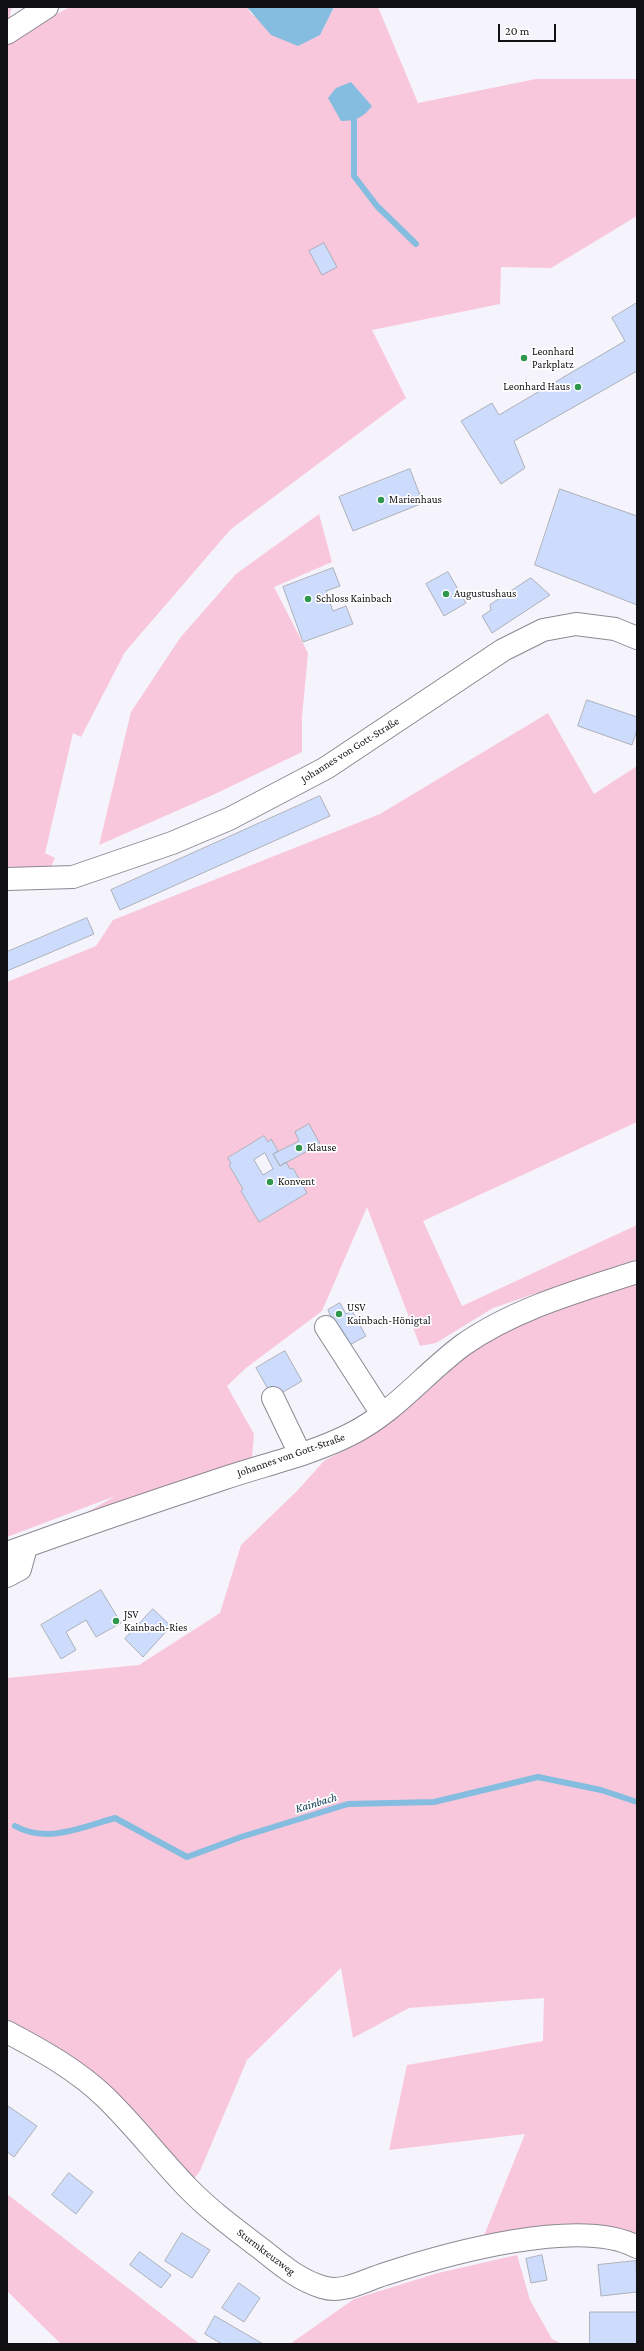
<!DOCTYPE html>
<html>
<head>
<meta charset="utf-8">
<style>
  body { margin:0 }
  #map { position:relative; width:644px; height:2351px; overflow:hidden; background:#f5f3fc; font-family:"Crimson Pro",serif }
  canvas { display:block }
  .frame { position:absolute; inset:0; border:8px solid #111013; pointer-events:none }
  .scale { position:absolute; left:498px; top:24px; width:58px; height:18px; box-sizing:border-box; border:2px solid #111013; border-top:0; padding-left:5px; font-size:12px; line-height:14px; white-space:nowrap; color:#111013; -webkit-text-stroke:3px #fff; paint-order:stroke }
</style>
</head>
<body>
<div id="map">
<canvas width="644" height="2351"></canvas>
<div class="frame"></div>
<div class="scale">20 m</div>
</div>
<script>
const g = document.querySelector('canvas').getContext('2d');
g.lineJoin = 'round';
function fill(path, color) { g.fillStyle = color; g.fill(path, 'evenodd'); }
function trace(path, color, width, dash) { g.strokeStyle = color; g.lineWidth = width; g.lineCap = dash ? 'butt' : 'round'; g.setLineDash(dash || []); g.stroke(path); }
function label(font, color, halo, rows, align = 'center') {
  g.font = font + ' "Crimson Pro",serif'; g.lineWidth = 3.5; g.setLineDash([]); g.textBaseline = 'middle'; g.strokeStyle = halo; g.fillStyle = color; for (const [text, x, y, turn = 0] of rows) {
    g.save(); g.translate(x, y); g.rotate((+turn || 0) * Math.PI / 180); g.textAlign = isNaN(turn) ? turn : align; if (halo) g.strokeText(text, 0, 0); g.fillText(text, 0, 0); g.restore();
  }
}
const green = new Path2D(`
  M 7,7 L 12,7 L 10,14 L 13,38 L 70,7 L 247,7 L 252,15 L 320,35 L 334,7 L 378,7 L 418,103 L 536,79 L 637,79 L 637,216 L 551,268 L 501,267 L 500,304 L 372,330 L 406,398 L 231,529 L 125,652 L 81,737 L 73,733 L 45,853 L 55,858 L 50,869 L 7,868 Z
  M 319,514 L 332,562 L 274,587 L 308,653 L 302,717 L 302,752 L 215,794 L 99,845 L 131,712 L 180,638 L 236,574 Z
  M 548,713 L 594,794 L 637,766 L 637,1122 L 423,1221 L 462,1306 L 637,1225 L 637,1259 L 493,1308 L 436,1343 L 420,1346 L 367,1207 L 322,1311 L 246,1368 L 227,1386 L 254,1434 L 251,1469 L 34,1544 L 115,1496 L 7,1537 L 7,982 L 96,946 L 113,920 L 380,814 ZM 264,1136 L 268,1142 L 271,1140 L 278,1151 L 273,1154 L 290,1169 L 293,1168 L 307,1193 L 259,1222 L 241,1191 L 243,1189 L 229,1165 L 231,1164 L 228,1158 Z
  M 637,1284 L 637,2247 L 633,2246 L 479,2248 L 525,2134 L 389,2150 L 407,2065 L 543,2041 L 544,1998 L 409,2008 L 353,2038 L 341,1968 L 247,2060 L 200,2171 L 187,2187 L 104,2097 L 7,2032 L 7,1678 L 139,1665 L 220,1613 L 241,1545 L 297,1491 L 324,1461 L 376,1433 L 412,1399 L 446,1375 L 468,1352 L 516,1324 L 604,1292 Z
  M 7,2194 L 200,2344 L 61,2344 L 7,2291 Z
  M 517,2255 L 530,2300 L 552,2339 L 563,2344 L 290,2344 L 354,2299 L 438,2273 Z`);
const water = new Path2D(`
  M 247,7 L 334,7 L 320,35 L 298,46 L 271,35 Z
  M 351,82 L 372,106 C 363,118 355,121 341,121 L 328,98 L 336,88 Z`);
const stream = new Path2D(`
  M 351,114 L 354,121 L 354,176 L 377,206 L 416,244
  M 15,1826 C 47,1844 83,1827 115,1818 L 187,1857 L 241,1837 L 348,1804 L 434,1802 L 538,1777 L 601,1790 L 637,1802`);
const building = new Path2D(`
  M 324,243 L 337,267 L 322,275 L 309,251 Z
  M 637,303 L 637,371 L 514,441 L 525,468 L 501,484 L 461,421 L 492,403 L 499,415 L 625,341 L 612,318 Z
  M 410,469 L 423,503 L 353,531 L 339,497 Z
  M 560,489 L 637,516 L 637,605 L 535,565 Z
  M 333,568 L 340,586 L 326,591 L 333,611 L 346,606 L 353,624 L 303,642 L 283,587 Z
  M 448,572 L 466,603 L 444,616 L 426,584 Z
  M 531,578 L 550,595 L 492,633 L 482,616 L 491,610 L 490,605 Z
  M 587,700 L 637,717 L 637,730 L 632,745 L 578,726 Z
  M 320,796 L 330,816 L 120,910 L 111,890 Z
  M 87,918 L 94,934 L 7,971 L 7,952 Z
  M 309,1124 L 320,1144 L 280,1166 L 273,1154 L 299,1141 L 295,1132 Z
  M 264,1136 L 268,1142 L 271,1139 L 278,1151 L 273,1154 L 280,1166 L 286,1162 L 290,1169 L 293,1168 L 307,1193 L 259,1222 L 241,1191 L 243,1189 L 229,1165 L 231,1164 L 228,1158 ZM 265,1153 L 273,1169 L 263,1175 L 254,1160 Z
  M 340,1303 L 346,1314 L 352,1311 L 366,1336 L 344,1348 L 328,1310 Z
  M 285,1351 L 302,1381 L 273,1398 L 256,1368 Z
  M 101,1590 L 121,1623 L 96,1637 L 86,1620 L 66,1632 L 76,1650 L 61,1659 L 41,1625 Z
  M 153,1609 L 171,1626 L 143,1657 L 125,1639 Z
  M 8,2106 L 37,2126 L 14,2157 L 7,2152 Z
  M 69,2173 L 93,2192 L 76,2214 L 52,2195 Z
  M 182,2233 L 210,2250 L 192,2278 L 165,2261 Z
  M 140,2252 L 171,2275 L 161,2288 L 130,2265 Z
  M 542,2255 L 547,2280 L 531,2283 L 526,2259 Z
  M 636,2261 L 637,2292 L 601,2296 L 598,2265 Z
  M 239,2283 L 260,2298 L 244,2322 L 222,2308 Z
  M 590,2312 L 637,2312 L 637,2344 L 590,2344 Z
  M 215,2316 L 263,2344 L 222,2344 L 205,2334 Z`);
const minor = new Path2D(`
  M 7,33 L 47,7
  M 7,879 L 73,877 L 172,843 L 229,819 L 326,768 L 503,650 L 543,630 L 576,624 L 615,629 L 637,638
  M 326,1327 L 382,1414
  M 273,1398 L 300,1454
  M 7,1553 C 79,1527 152,1502 225,1478 C 267,1464 312,1454 351,1434 C 395,1412 425,1373 463,1345 C 514,1309 578,1291 637,1272
  M 7,1576 L 20,1569 L 26,1547
  M 7,2032 C 41,2050 77,2070 105,2097 C 134,2125 159,2158 187,2187 C 209,2210 235,2229 260,2248 C 279,2263 298,2280 322,2287 C 343,2294 365,2280 385,2274 C 446,2254 580,2216 637,2247`);
const markers = [
  [524,358,4,"#2f964d"],
  [578,387,4,"#2f964d"],
  [381,500,4,"#2f964d"],
  [446,594,4,"#2f964d"],
  [308,599,4,"#2f964d"],
  [299,1148,4,"#2f964d"],
  [270,1182,4,"#2f964d"],
  [339,1314,4,"#2f964d"],
  [116,1621,4,"#2f964d"]
];
const poiNames = [
  ["Leonhard",532,352],
  ["Parkplatz",532,365],
  ["Leonhard Haus",570,387,"right"],
  ["Marienhaus",389,500],
  ["Augustushaus",454,594],
  ["Schloss Kainbach",316,599],
  ["Klause",307,1148],
  ["Konvent",278,1182],
  ["USV",347,1308],
  ["Kainbach-Hönigtal",347,1321],
  ["JSV",124,1615],
  ["Kainbach-Ries",124,1628]
];
const streetNames = [
  ["Johannes von Gott-Straße",350,750,-32],
  ["Johannes von Gott-Straße",291,1455,-19],
  ["Sturmkreuzweg",266,2252,37]
];
const waterNames = [
  ["Kainbach",316,1803,-17]
];
fill(green, '#f9c7db');
fill(water, '#84bde0');
trace(stream, '#84bde0', 6);
fill(building, '#cddcfc');
trace(building, '#acb0b8', 1);
trace(minor, '#8b8991', 24);
trace(minor, '#fff', 22);
for (const [x, y, r, color] of markers) { const dot = new Path2D(); dot.arc(x, y, r, 0, 2 * Math.PI); g.fillStyle = color; g.fill(dot); trace(dot, '#fff', 1.5); }
label('11px', '#111013', '#fff', poiNames, 'left');
label('11px', '#111013', '#fff', streetNames);
label('italic 12px', '#0b3a53', '#fff', waterNames);
</script>
</body>
</html>
